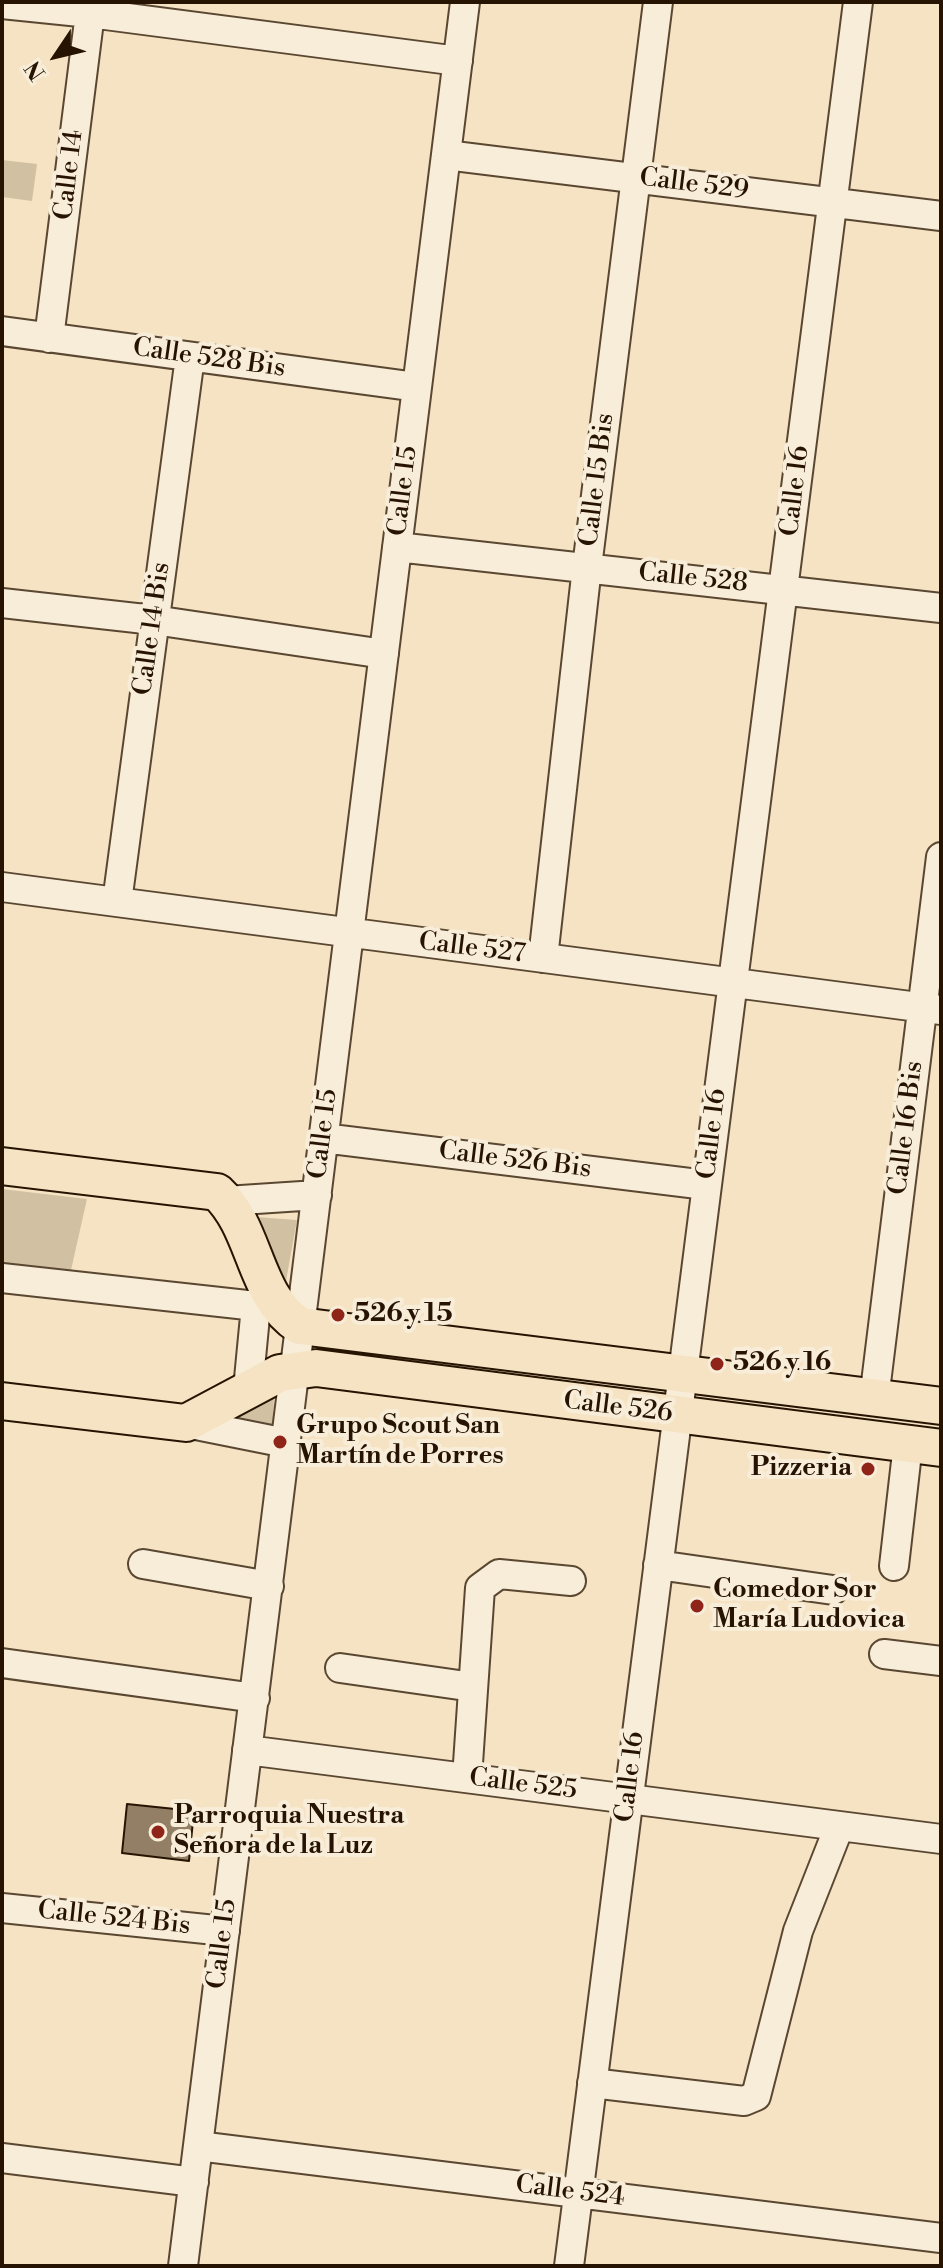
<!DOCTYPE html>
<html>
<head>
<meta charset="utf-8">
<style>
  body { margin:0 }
  #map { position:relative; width:943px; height:2268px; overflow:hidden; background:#f5e3c3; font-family:"Libre Bodoni",serif }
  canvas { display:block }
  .frame { position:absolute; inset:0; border:4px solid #261301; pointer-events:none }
  .north { position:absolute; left:16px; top:16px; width:80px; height:80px; -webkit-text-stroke:6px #f8edd8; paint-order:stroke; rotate:235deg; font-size:22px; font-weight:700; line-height:32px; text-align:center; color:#261301 }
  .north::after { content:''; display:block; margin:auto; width:28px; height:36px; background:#261301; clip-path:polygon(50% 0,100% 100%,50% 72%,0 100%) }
</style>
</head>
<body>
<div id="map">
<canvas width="943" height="2268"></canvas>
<div class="frame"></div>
<div class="north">N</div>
</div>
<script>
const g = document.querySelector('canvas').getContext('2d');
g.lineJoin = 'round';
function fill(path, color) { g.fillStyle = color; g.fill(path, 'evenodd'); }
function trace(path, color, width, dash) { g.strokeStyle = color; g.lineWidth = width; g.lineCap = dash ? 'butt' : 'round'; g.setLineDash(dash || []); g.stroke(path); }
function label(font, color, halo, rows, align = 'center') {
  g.font = font + ' "Libre Bodoni",serif'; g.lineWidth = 8; g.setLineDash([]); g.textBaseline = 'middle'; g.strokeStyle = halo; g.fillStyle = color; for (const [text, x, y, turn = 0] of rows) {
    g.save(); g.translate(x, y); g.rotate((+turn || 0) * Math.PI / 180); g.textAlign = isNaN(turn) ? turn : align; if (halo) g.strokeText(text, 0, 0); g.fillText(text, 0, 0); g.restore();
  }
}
const green = new Path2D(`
  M 2,160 L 37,164 L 32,201 L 2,197 Z
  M 2,1189 L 87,1199 L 71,1270 L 2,1263 Z
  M 256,1217 L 297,1220 L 286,1281 Z
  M 274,1390 L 273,1430 L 232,1421 Z`);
const building = new Path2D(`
  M 127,1804 L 194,1811 L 189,1861 L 122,1853 Z`);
const minor = new Path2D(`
  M 2,4 L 90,13 L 458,61
  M 446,155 L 941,216
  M 2,331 L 417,387
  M 49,338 L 90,13
  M 397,547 L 941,608
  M 2,603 L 154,620 L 384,654
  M 2,887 L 941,1010
  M 117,902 L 190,357
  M 543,958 L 587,567 L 658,2
  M 323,1138 L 706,1185
  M 226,1201 L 317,1195
  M 2,1278 L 256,1306 L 271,1295
  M 248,1389 L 256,1306
  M 874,1399 L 941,857
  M 186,1423 L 286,1443
  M 143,1564 L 269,1586
  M 658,1565 L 833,1590
  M 894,1566 L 908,1444
  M 884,1654 L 941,1661
  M 2,1663 L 255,1698
  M 340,1668 L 473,1687
  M 247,1750 L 941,1839
  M 467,1778 L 480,1588 L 499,1574 L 571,1581
  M 2,1908 L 225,1931
  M 592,2083 L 744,2101 L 756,2096 L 798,1931 L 839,1827
  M 198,2146 L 941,2238
  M 2,2158 L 194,2182
  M 183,2266 L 465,2
  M 569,2266 L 858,2`);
const major = new Path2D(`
  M 2,1166 L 217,1192 C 257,1229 253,1296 300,1326 L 941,1406
  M 2,1401 L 186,1423 L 280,1373 L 316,1368 L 941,1448`);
const markers = [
  [338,1315,8,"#8f2418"],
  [717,1364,8,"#8f2418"],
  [280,1442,8,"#8f2418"],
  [868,1469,8,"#8f2418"],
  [697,1606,8,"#8f2418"],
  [158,1832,8,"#8f2418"]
];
const streetNames = [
  ["Calle 14",70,175,-83],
  ["Calle 529",694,185,7],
  ["Calle 528 Bis",209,359,8],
  ["Calle 15 Bis",598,480,-83],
  ["Calle 15",404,491,-83],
  ["Calle 16",796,491,-83],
  ["Calle 528",693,579,6],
  ["Calle 14 Bis",153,629,-82],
  ["Calle 527",472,949,7],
  ["Calle 16 Bis",907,1128,-83],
  ["Calle 15",324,1134,-83],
  ["Calle 16",713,1134,-83],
  ["Calle 526 Bis",515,1161,7],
  ["Calle 526",618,1408,7],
  ["Calle 16",631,1777,-83],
  ["Calle 525",523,1785,7],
  ["Calle 524 Bis",114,1919,6],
  ["Calle 15",223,1944,-83],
  ["Calle 524",570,2192,7]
];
const poiNames = [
  ["526 y 15",354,1315],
  ["526 y 16",733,1364],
  ["Grupo Scout San",296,1427],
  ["Martín de Porres",296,1457],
  ["Pizzeria",852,1469,"right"],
  ["Comedor Sor",713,1591],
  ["María Ludovica",713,1621],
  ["Parroquia Nuestra",174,1817],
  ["Señora de la Luz",174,1847]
];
fill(green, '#d2c0a2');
fill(building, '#927f66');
trace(building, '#261301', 2);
trace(minor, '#5a4732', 32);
trace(major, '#261301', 40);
trace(minor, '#f8edd8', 28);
trace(major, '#f5e3c3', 36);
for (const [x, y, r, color] of markers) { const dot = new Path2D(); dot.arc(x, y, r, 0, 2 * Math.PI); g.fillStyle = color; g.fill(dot); trace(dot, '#f8edd8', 3); }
label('26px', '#261301', '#f8edd8', streetNames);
label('bold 26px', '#261301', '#f8edd8', poiNames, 'left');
</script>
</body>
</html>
